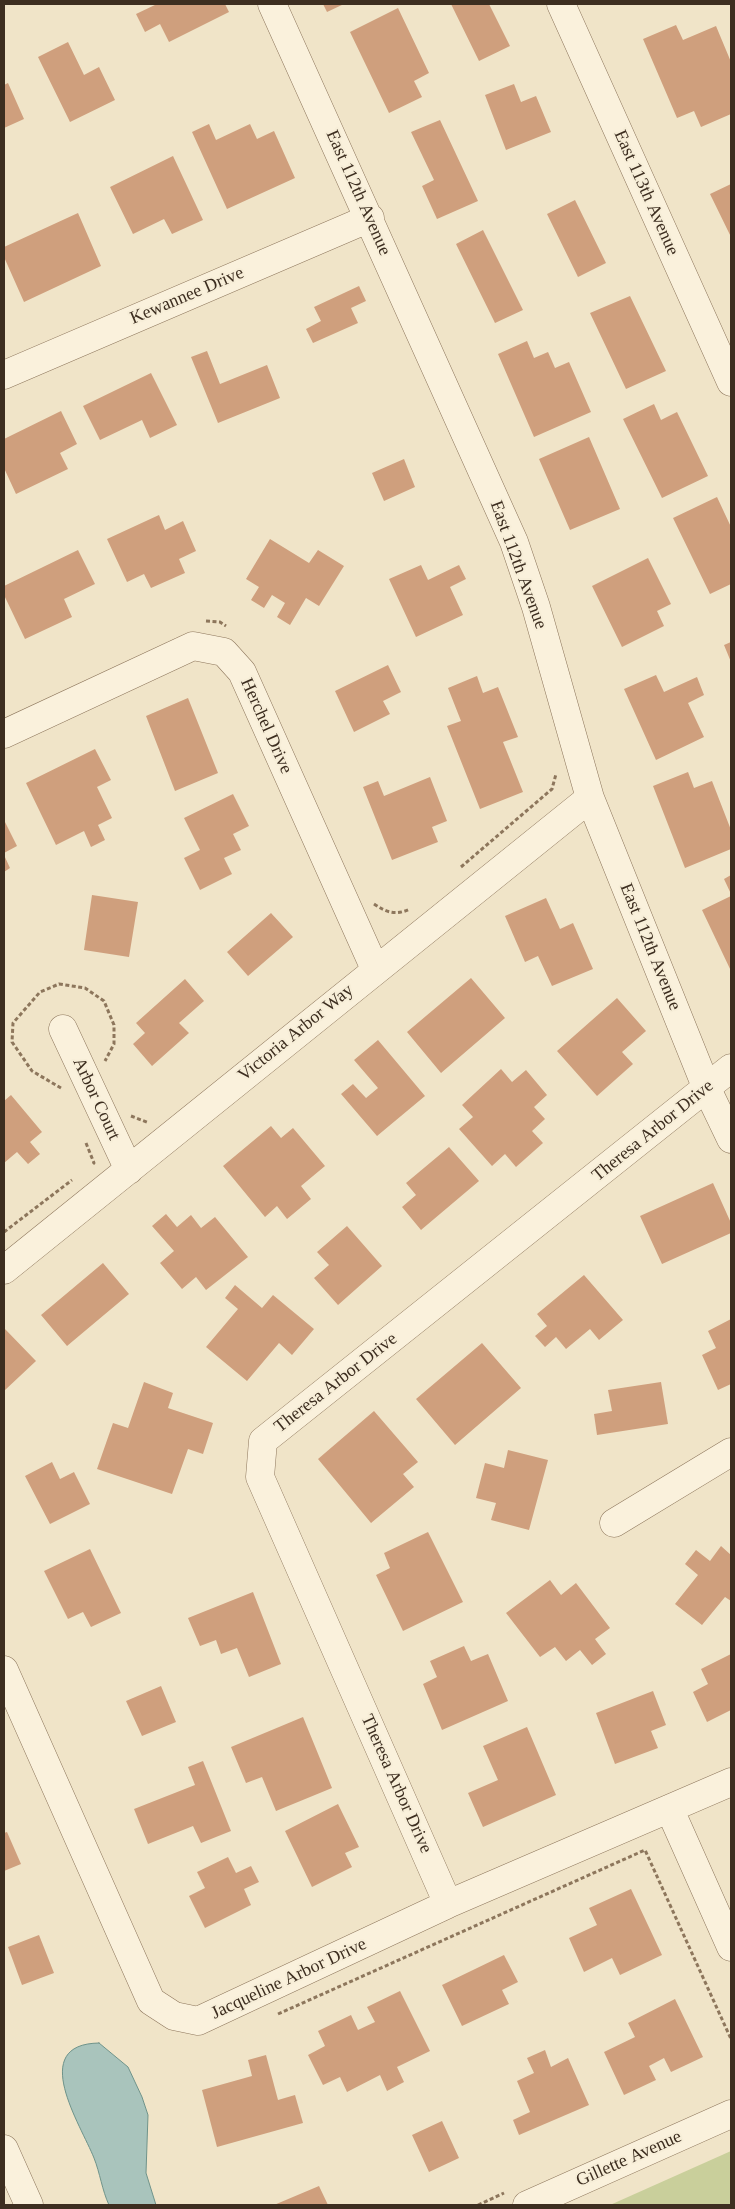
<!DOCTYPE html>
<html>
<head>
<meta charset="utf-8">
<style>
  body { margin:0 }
  #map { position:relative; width:735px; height:2209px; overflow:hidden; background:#f0e4c8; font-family:"Times New Roman",serif }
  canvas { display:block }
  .frame { position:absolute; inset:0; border:5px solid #3d2e20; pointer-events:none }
</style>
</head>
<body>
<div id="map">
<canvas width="735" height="2209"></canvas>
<div class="frame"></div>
</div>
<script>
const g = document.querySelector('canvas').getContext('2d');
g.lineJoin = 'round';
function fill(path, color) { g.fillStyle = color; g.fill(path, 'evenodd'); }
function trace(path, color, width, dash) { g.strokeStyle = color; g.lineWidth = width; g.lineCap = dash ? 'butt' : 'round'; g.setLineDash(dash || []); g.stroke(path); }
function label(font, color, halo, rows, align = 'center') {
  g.font = font + ' "Times New Roman",serif'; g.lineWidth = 4; g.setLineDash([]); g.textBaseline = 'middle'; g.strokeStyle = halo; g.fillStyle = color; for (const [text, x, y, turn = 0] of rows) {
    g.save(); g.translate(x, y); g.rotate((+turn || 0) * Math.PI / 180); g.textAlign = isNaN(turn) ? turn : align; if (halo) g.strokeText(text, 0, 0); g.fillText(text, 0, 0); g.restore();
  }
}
const green = new Path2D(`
  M 731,2151 L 731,2205 L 610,2205 Z`);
const water = new Path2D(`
  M 99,2043 L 128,2067 L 142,2097 L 148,2115 L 146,2173 L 156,2205 L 109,2205 C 102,2190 100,2173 94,2158 C 81,2125 27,2044 99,2043 Z`);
const building = new Path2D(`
  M 157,4 L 225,4 L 229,12 L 169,42 L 160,24 L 145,32 L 136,14 Z
  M 323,4 L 344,4 L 327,12 Z
  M 451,4 L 489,4 L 510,46 L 479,61 Z
  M 398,8 L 429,73 L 414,81 L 422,97 L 389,113 L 350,32 Z
  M 676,25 L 683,40 L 716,26 L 731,62 L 731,114 L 701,127 L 694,111 L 677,118 L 643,39 Z
  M 68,42 L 84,75 L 99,67 L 115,100 L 70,122 L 38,57 Z
  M 8,83 L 24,119 L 4,128 L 4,85 Z
  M 514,84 L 521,102 L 536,96 L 551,132 L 506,150 L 485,95 Z
  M 440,120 L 478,201 L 437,219 L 422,186 L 434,180 L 411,132 Z
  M 209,124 L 216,140 L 250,124 L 257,139 L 274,131 L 295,178 L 227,209 L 192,132 Z
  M 173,156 L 203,220 L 172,234 L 164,219 L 133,234 L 110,187 Z
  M 731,184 L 731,237 L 710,194 Z
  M 575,200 L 606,263 L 578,277 L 547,214 Z
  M 78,213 L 101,266 L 24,302 L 4,257 L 4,247 Z
  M 483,230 L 523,310 L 495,323 L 456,244 Z
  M 359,286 L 366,301 L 351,308 L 358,323 L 313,343 L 306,329 L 321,321 L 314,307 Z
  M 630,296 L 666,371 L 626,389 L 590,313 Z
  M 527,341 L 534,358 L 548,352 L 555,368 L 569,362 L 591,412 L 534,437 L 498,354 Z
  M 207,351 L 220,384 L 267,365 L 280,398 L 218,423 L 191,357 Z
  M 151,373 L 177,425 L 150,438 L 142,420 L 100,440 L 83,406 Z
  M 654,404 L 661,420 L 677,412 L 708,476 L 662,498 L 623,419 Z
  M 61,411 L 77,444 L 60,453 L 68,469 L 16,494 L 4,468 L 4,439 Z
  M 589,437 L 620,509 L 570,530 L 539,459 Z
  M 404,459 L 415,487 L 384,501 L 372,473 Z
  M 717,497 L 731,527 L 731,584 L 710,594 L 673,518 Z
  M 159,515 L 165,530 L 183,521 L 196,551 L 179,559 L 185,573 L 151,588 L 144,574 L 127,582 L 107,539 Z
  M 270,539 L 309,563 L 318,550 L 344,566 L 319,606 L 306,598 L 290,625 L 277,617 L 285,603 L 272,595 L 264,608 L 251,600 L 259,587 L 246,579 Z
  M 78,550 L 95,584 L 64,599 L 72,617 L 25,639 L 4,595 L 4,586 Z
  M 648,558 L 671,604 L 657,611 L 664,626 L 622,647 L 592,586 Z
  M 421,565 L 428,580 L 459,565 L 466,579 L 450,587 L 463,615 L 416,637 L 389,579 Z
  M 731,642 L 731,662 L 724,645 Z
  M 388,665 L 401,692 L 383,701 L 390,714 L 354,732 L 335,691 Z
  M 656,675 L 664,692 L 697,677 L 704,695 L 688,703 L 704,737 L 656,760 L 624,689 Z
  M 477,676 L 483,693 L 498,687 L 518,737 L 503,742 L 523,792 L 480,809 L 447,726 L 461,721 L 448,688 Z
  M 188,698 L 218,773 L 175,791 L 146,716 Z
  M 95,749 L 111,780 L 97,787 L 112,818 L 98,825 L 105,840 L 91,847 L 84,831 L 56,845 L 26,783 Z
  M 688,772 L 694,788 L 712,781 L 731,830 L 731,849 L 685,868 L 653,786 Z
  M 430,777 L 447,821 L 432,827 L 438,842 L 392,860 L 363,787 L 378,781 L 384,796 Z
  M 233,794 L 249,826 L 233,834 L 241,850 L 224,858 L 232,874 L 200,890 L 184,858 L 200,850 L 184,818 Z
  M 4,820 L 17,846 L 4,853 Z
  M 4,855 L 10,868 L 4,872 Z
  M 731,875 L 731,894 L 724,879 Z
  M 92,895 L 138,902 L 129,957 L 84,950 Z
  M 731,896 L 731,971 L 702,910 Z
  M 546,898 L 560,929 L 573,923 L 593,969 L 552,986 L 538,956 L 525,962 L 505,916 Z
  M 271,913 L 293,937 L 248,976 L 227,952 Z
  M 471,978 L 505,1018 L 441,1073 L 407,1032 Z
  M 185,979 L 204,1001 L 179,1023 L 189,1033 L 152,1066 L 133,1044 L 145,1033 L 136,1023 Z
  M 617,998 L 646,1031 L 622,1052 L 633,1064 L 597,1096 L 557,1051 Z
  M 378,1040 L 425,1096 L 377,1136 L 341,1094 L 353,1084 L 366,1098 L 378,1088 L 354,1060 Z
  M 501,1069 L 512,1082 L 526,1070 L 547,1095 L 534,1107 L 545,1119 L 532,1131 L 543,1143 L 516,1167 L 505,1154 L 492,1166 L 459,1129 L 473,1117 L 462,1105 Z
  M 11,1095 L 42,1132 L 30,1142 L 40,1154 L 28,1164 L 17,1152 L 4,1163 L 4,1101 Z
  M 271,1126 L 281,1138 L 293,1128 L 325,1166 L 301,1186 L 311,1199 L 287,1219 L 277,1206 L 265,1217 L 223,1166 Z
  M 449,1147 L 479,1181 L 421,1230 L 402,1207 L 416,1195 L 406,1183 Z
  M 713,1183 L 731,1223 L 731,1233 L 662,1264 L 640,1216 Z
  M 166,1214 L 177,1227 L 191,1215 L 201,1228 L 215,1217 L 248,1257 L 206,1290 L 196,1277 L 182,1289 L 160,1263 L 174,1251 L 152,1226 Z
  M 347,1226 L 382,1266 L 338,1305 L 314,1278 L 329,1265 L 317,1252 Z
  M 103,1263 L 129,1294 L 67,1346 L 41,1315 Z
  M 584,1275 L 623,1320 L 599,1340 L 590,1329 L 566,1349 L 556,1337 L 545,1347 L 535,1336 L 547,1326 L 537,1314 Z
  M 235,1285 L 262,1308 L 273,1295 L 314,1329 L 292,1355 L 279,1343 L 247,1381 L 206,1347 L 238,1309 L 225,1298 Z
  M 731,1319 L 731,1384 L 718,1390 L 702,1355 L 716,1348 L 708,1331 Z
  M 4,1328 L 36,1361 L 4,1391 Z
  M 482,1343 L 521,1388 L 455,1445 L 416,1399 Z
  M 144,1382 L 173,1393 L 168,1408 L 213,1423 L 203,1454 L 188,1449 L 172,1494 L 97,1469 L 113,1423 L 128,1428 Z
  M 661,1382 L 668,1424 L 597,1435 L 594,1414 L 612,1411 L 608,1390 Z
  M 374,1411 L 418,1462 L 403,1474 L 414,1487 L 371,1523 L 318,1459 Z
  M 508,1450 L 548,1460 L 529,1530 L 491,1520 L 496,1503 L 476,1498 L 485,1463 L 504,1468 Z
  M 52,1462 L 60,1479 L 74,1472 L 90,1504 L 50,1524 L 25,1476 Z
  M 428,1532 L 463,1602 L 403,1631 L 376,1575 L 390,1568 L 384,1553 Z
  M 721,1546 L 731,1555 L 731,1601 L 725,1597 L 702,1625 L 675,1604 L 698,1575 L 685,1564 L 696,1550 L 710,1561 Z
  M 90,1549 L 121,1613 L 91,1627 L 83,1612 L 68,1619 L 44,1571 Z
  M 550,1580 L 561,1595 L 576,1583 L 610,1628 L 595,1639 L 606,1654 L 592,1665 L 580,1650 L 566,1661 L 555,1647 L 540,1657 L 506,1613 Z
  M 253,1592 L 281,1664 L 249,1677 L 237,1648 L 221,1654 L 216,1640 L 200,1646 L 188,1618 Z
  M 464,1646 L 471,1661 L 488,1654 L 508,1701 L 442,1730 L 423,1684 L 437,1677 L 430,1661 Z
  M 731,1654 L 731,1710 L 707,1722 L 693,1692 L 708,1684 L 701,1669 Z
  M 161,1686 L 176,1722 L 142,1736 L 126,1701 Z
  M 653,1691 L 666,1725 L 651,1731 L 658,1748 L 615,1764 L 596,1713 Z
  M 303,1717 L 332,1788 L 276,1811 L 262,1777 L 246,1783 L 231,1747 Z
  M 527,1727 L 556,1795 L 483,1827 L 468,1793 L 498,1780 L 483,1746 Z
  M 203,1761 L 231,1831 L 201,1843 L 193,1826 L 148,1844 L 134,1809 L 195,1785 L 188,1767 Z
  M 338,1804 L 359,1847 L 345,1853 L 352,1867 L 312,1887 L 285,1831 Z
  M 7,1832 L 21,1864 L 4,1871 L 4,1833 Z
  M 228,1857 L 236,1873 L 251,1866 L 259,1882 L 244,1889 L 251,1905 L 205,1928 L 189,1896 L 205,1888 L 197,1872 Z
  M 631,1889 L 662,1955 L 620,1975 L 612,1958 L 584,1972 L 569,1938 L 597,1925 L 589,1908 Z
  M 39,1935 L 54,1973 L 22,1985 L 8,1947 Z
  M 504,1955 L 518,1982 L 502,1990 L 509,2004 L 462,2026 L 442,1985 Z
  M 400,1991 L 430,2051 L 397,2067 L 404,2082 L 387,2091 L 380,2075 L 347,2092 L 340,2077 L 323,2085 L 308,2055 L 325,2046 L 318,2031 L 351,2015 L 358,2030 L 375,2022 L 367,2007 Z
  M 675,1999 L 703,2057 L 671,2072 L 664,2058 L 649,2066 L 656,2080 L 624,2095 L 604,2052 L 635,2037 L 628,2023 Z
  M 545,2050 L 551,2067 L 568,2058 L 589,2105 L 519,2135 L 513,2120 L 530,2112 L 517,2081 L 534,2073 L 527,2058 Z
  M 266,2055 L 278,2100 L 295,2095 L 303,2123 L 217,2147 L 202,2090 L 252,2076 L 248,2060 Z
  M 442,2121 L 459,2158 L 429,2172 L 412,2135 Z
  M 319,2186 L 328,2205 L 274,2205 Z`);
const path = new Path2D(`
  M 206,621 L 220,622 L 226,626
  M 461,867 L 552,789 L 556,774
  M 374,904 C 386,912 395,916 410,909
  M 61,1088 L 32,1071 L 12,1042 L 13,1023 L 40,992 L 59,984 L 85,988 L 104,1001 L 114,1025 L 114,1044 L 105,1061
  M 131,1116 L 149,1123
  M 86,1143 L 94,1163 L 93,1164
  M 4,1232 L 72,1180
  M 278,2014 L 645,1850 L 731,2039
  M 478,2205 L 504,2193`);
const minor = new Path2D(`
  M 272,4 L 514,542 L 536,607 L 590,798 L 707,1089 L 731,1139
  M 561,4 L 731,382
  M 4,375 L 370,218
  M 4,734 L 193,646 L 224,652 L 242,672 L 375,969
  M 63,1029 L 129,1170
  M 4,1270 L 590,798
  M 614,1523 L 731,1452
  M 4,1670 L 151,2001 L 174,2016 L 198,2021 L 448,1904 L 731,1782
  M 670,1810 L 731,1947
  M 448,1904 L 260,1477 L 263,1441 L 731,1068
  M 4,2149 L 29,2205
  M 527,2205 L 731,2114`);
const streetNames = [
  ["East 112th Avenue",358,193,66],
  ["East 113th Avenue",646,193,66],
  ["Kewannee Drive",187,296,-23],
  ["East 112th Avenue",518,565,70],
  ["Herchel Drive",266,726,66],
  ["East 112th Avenue",650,947,68],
  ["Victoria Arbor Way",296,1033,-39],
  ["Arbor Court",96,1099,65],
  ["Theresa Arbor Drive",653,1131,-39],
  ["Theresa Arbor Drive",336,1383,-38],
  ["Theresa Arbor Drive",396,1784,66],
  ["Jacqueline Arbor Drive",289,1979,-25],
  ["Gillette Avenue",629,2159,-24]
];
fill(green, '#c9cf9b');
fill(water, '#a9c4bc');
trace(water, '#6f938a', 1);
fill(building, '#cf9f7d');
trace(minor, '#8d765c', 29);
trace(path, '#8d765c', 3, [4, 2.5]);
trace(minor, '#faf1dc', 28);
label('18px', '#3d2e20', '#f7eed8', streetNames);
</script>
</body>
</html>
